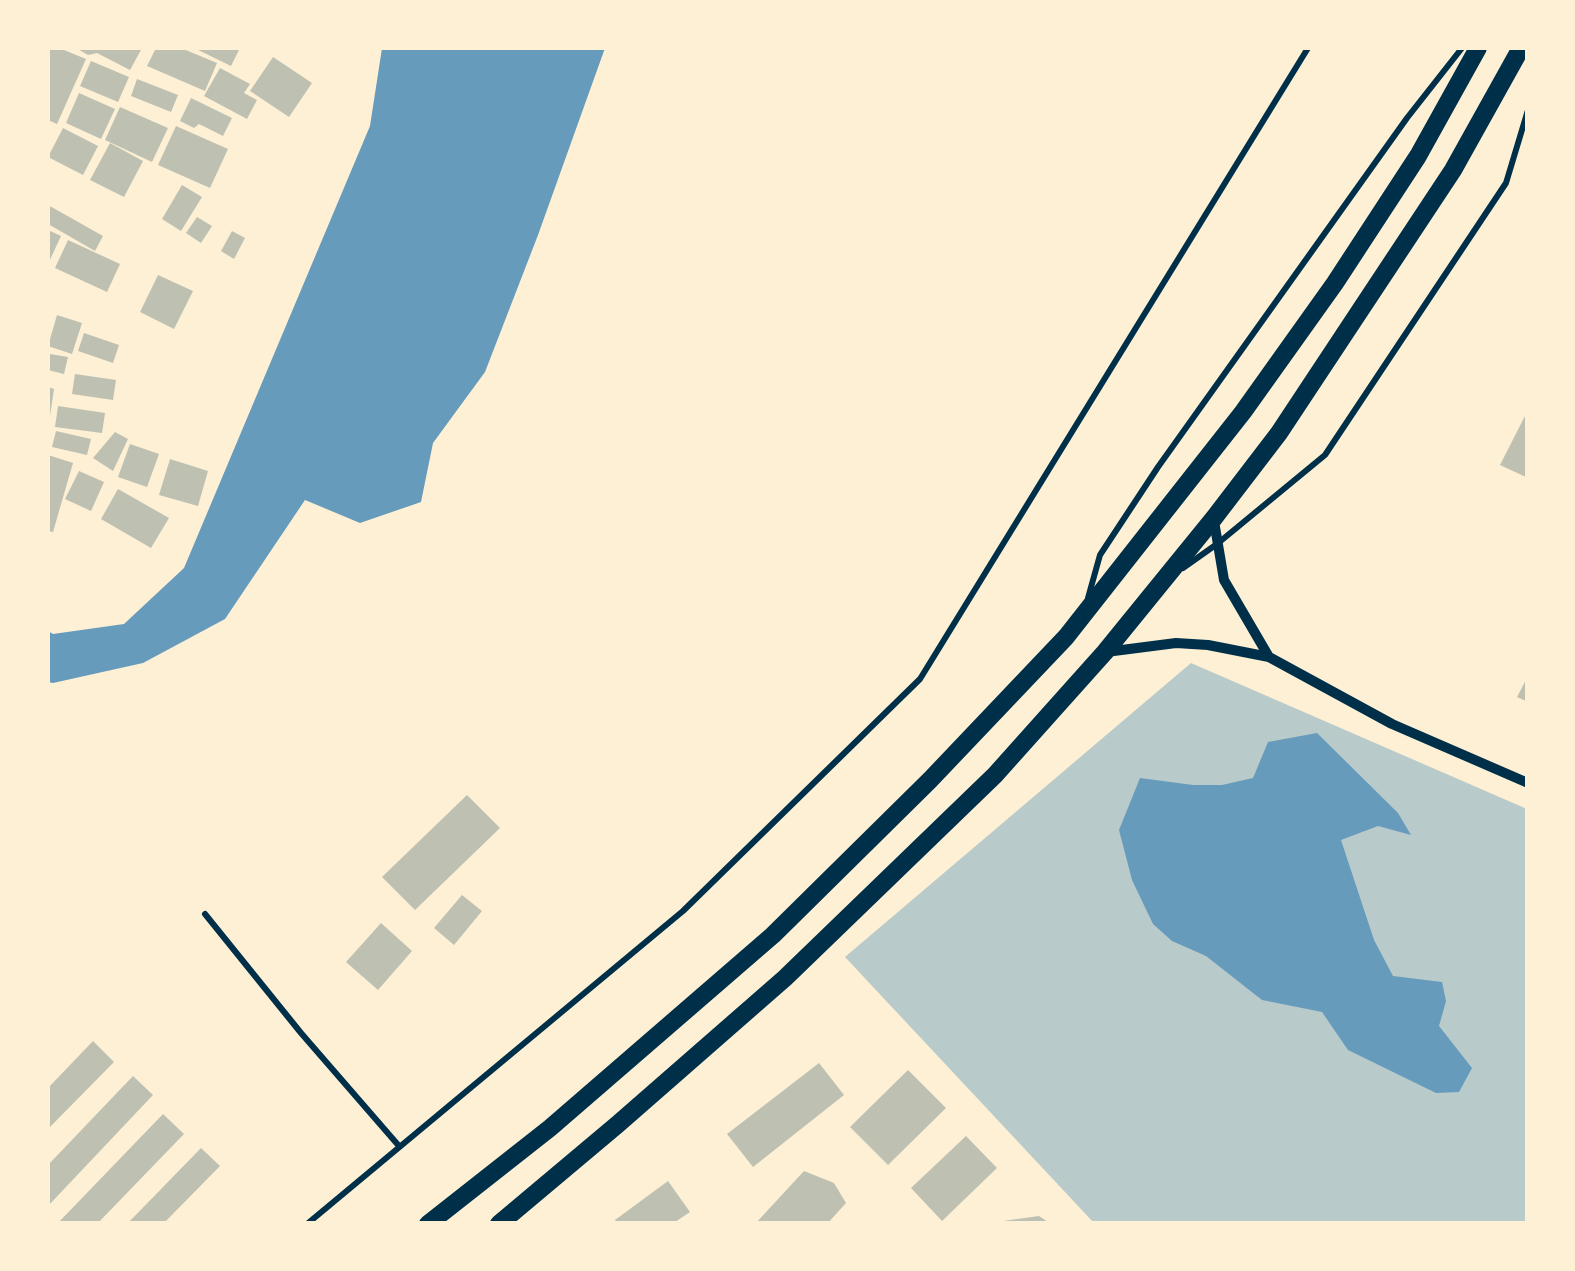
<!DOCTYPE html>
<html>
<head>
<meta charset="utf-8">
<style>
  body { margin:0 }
  #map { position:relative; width:1575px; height:1271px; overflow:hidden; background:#fdf0d5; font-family:Inter,sans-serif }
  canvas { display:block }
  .frame { position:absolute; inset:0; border:50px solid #fdf0d5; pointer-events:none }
</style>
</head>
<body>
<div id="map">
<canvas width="1575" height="1271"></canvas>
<div class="frame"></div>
</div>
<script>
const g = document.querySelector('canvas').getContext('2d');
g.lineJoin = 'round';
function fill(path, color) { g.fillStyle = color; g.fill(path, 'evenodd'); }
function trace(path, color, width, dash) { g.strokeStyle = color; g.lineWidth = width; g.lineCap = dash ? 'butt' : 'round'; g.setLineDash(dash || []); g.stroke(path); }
const green = new Path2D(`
  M 1191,663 L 1527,809 L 1527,1223 L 1094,1223 L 845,957 Z`);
const water = new Path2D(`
  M 382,48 L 605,48 L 538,235 L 485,372 L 433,443 L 421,502 L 360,523 L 305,500 L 225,619 L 143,663 L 53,683 L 48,682 L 48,631 L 53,634 L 124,624 L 184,568 L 370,126 Z
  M 1317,733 L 1398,813 L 1411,835 L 1378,826 L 1341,840 L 1374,940 L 1393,976 L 1442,982 L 1446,1001 L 1439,1026 L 1472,1068 L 1459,1092 L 1436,1093 L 1348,1050 L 1322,1012 L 1262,1000 L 1206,956 L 1172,941 L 1153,924 L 1132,880 L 1119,830 L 1140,778 L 1193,785 L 1222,785 L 1253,778 L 1268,742 Z`);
const building = new Path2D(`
  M 48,48 L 59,48 L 86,59 L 57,124 L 48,120 Z
  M 76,48 L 142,48 L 130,70 L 97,53 L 88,55 Z
  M 156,48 L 181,48 L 217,63 L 205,91 L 147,66 Z
  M 194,48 L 240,48 L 231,66 Z
  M 273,57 L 312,83 L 289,117 L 250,91 Z
  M 91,61 L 129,77 L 118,102 L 80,86 Z
  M 220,68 L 250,84 L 244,93 L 257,100 L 247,119 L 204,96 Z
  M 137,79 L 178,95 L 171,112 L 131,96 Z
  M 79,93 L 115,109 L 101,139 L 66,123 Z
  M 191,98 L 232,118 L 223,136 L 199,124 L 194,128 L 180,121 Z
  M 120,107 L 168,128 L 152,162 L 105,140 Z
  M 176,126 L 228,149 L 210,188 L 158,165 Z
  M 63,128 L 98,146 L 83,175 L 48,157 Z
  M 110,143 L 143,161 L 124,197 L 90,180 Z
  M 182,185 L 202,197 L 181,231 L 162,219 Z
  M 48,205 L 103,236 L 95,251 L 48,224 Z
  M 197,217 L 212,226 L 201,243 L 186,233 Z
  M 48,230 L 61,236 L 48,264 Z
  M 232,231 L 245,238 L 234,259 L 221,251 Z
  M 68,240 L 120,264 L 107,292 L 55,268 Z
  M 158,275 L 193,291 L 174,329 L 140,312 Z
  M 57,315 L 82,323 L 72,354 L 48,346 Z
  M 84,333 L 119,345 L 113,363 L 78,351 Z
  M 50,354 L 68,357 L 64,374 L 48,370 Z
  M 75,374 L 116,380 L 113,400 L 72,394 Z
  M 48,387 L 54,389 L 50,416 L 48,415 Z
  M 58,406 L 105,413 L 102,433 L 55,427 Z
  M 1528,410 L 1528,478 L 1500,465 Z
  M 56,431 L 91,439 L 87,455 L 52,447 Z
  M 115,432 L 128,439 L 113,471 L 93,458 Z
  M 130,444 L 159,454 L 147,487 L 118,477 Z
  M 48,455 L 73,463 L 53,532 L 48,531 Z
  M 170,459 L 208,471 L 198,506 L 159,495 Z
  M 79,471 L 104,482 L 91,511 L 65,499 Z
  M 118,489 L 169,518 L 151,548 L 101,519 Z
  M 1528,676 L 1528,702 L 1517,697 Z
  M 467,795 L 500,828 L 415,910 L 382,877 Z
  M 462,895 L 482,911 L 454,945 L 434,928 Z
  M 381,923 L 412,951 L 378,990 L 346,962 Z
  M 93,1041 L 114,1062 L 48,1129 L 48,1088 Z
  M 819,1063 L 844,1095 L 753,1167 L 727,1134 Z
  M 908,1070 L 946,1108 L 888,1165 L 850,1127 Z
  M 133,1076 L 153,1095 L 48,1206 L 48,1165 Z
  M 163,1114 L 184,1134 L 97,1224 L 57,1224 Z
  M 966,1136 L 997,1168 L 942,1221 L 911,1188 Z
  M 201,1148 L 220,1166 L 163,1224 L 127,1224 Z
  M 804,1171 L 834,1183 L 846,1203 L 827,1224 L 755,1224 Z
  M 668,1181 L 690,1212 L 672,1224 L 617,1224 L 615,1220 Z
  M 1039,1216 L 1051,1224 L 1003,1224 L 1003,1221 Z`);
const service = new Path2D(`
  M 1183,568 L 1217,544 L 1325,455 L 1506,183 L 1528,110
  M 1088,598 L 1100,555 L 1158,467 L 1407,118 L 1462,48
  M 205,914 L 301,1033 L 399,1146
  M 307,1224 L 683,911 L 920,679 L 1308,48`);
const minor = new Path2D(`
  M 1214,521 L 1224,580 L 1269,657
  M 1106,652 L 1176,643 L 1208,645 L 1269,657 L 1392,724 L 1528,783`);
const secondary = new Path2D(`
  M 428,1224 L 550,1128 L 773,935 L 930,780 L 1066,637 L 1243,412 L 1335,283 L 1418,156 L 1478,48
  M 499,1224 L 618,1124 L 785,978 L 995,775 L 1105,652 L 1214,518 L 1279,433 L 1453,170 L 1521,48`);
fill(green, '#b9caca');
fill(water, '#669bbc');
fill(building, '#bec0b2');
trace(service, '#003049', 6);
trace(minor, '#003049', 10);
trace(secondary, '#003049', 18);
</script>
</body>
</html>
